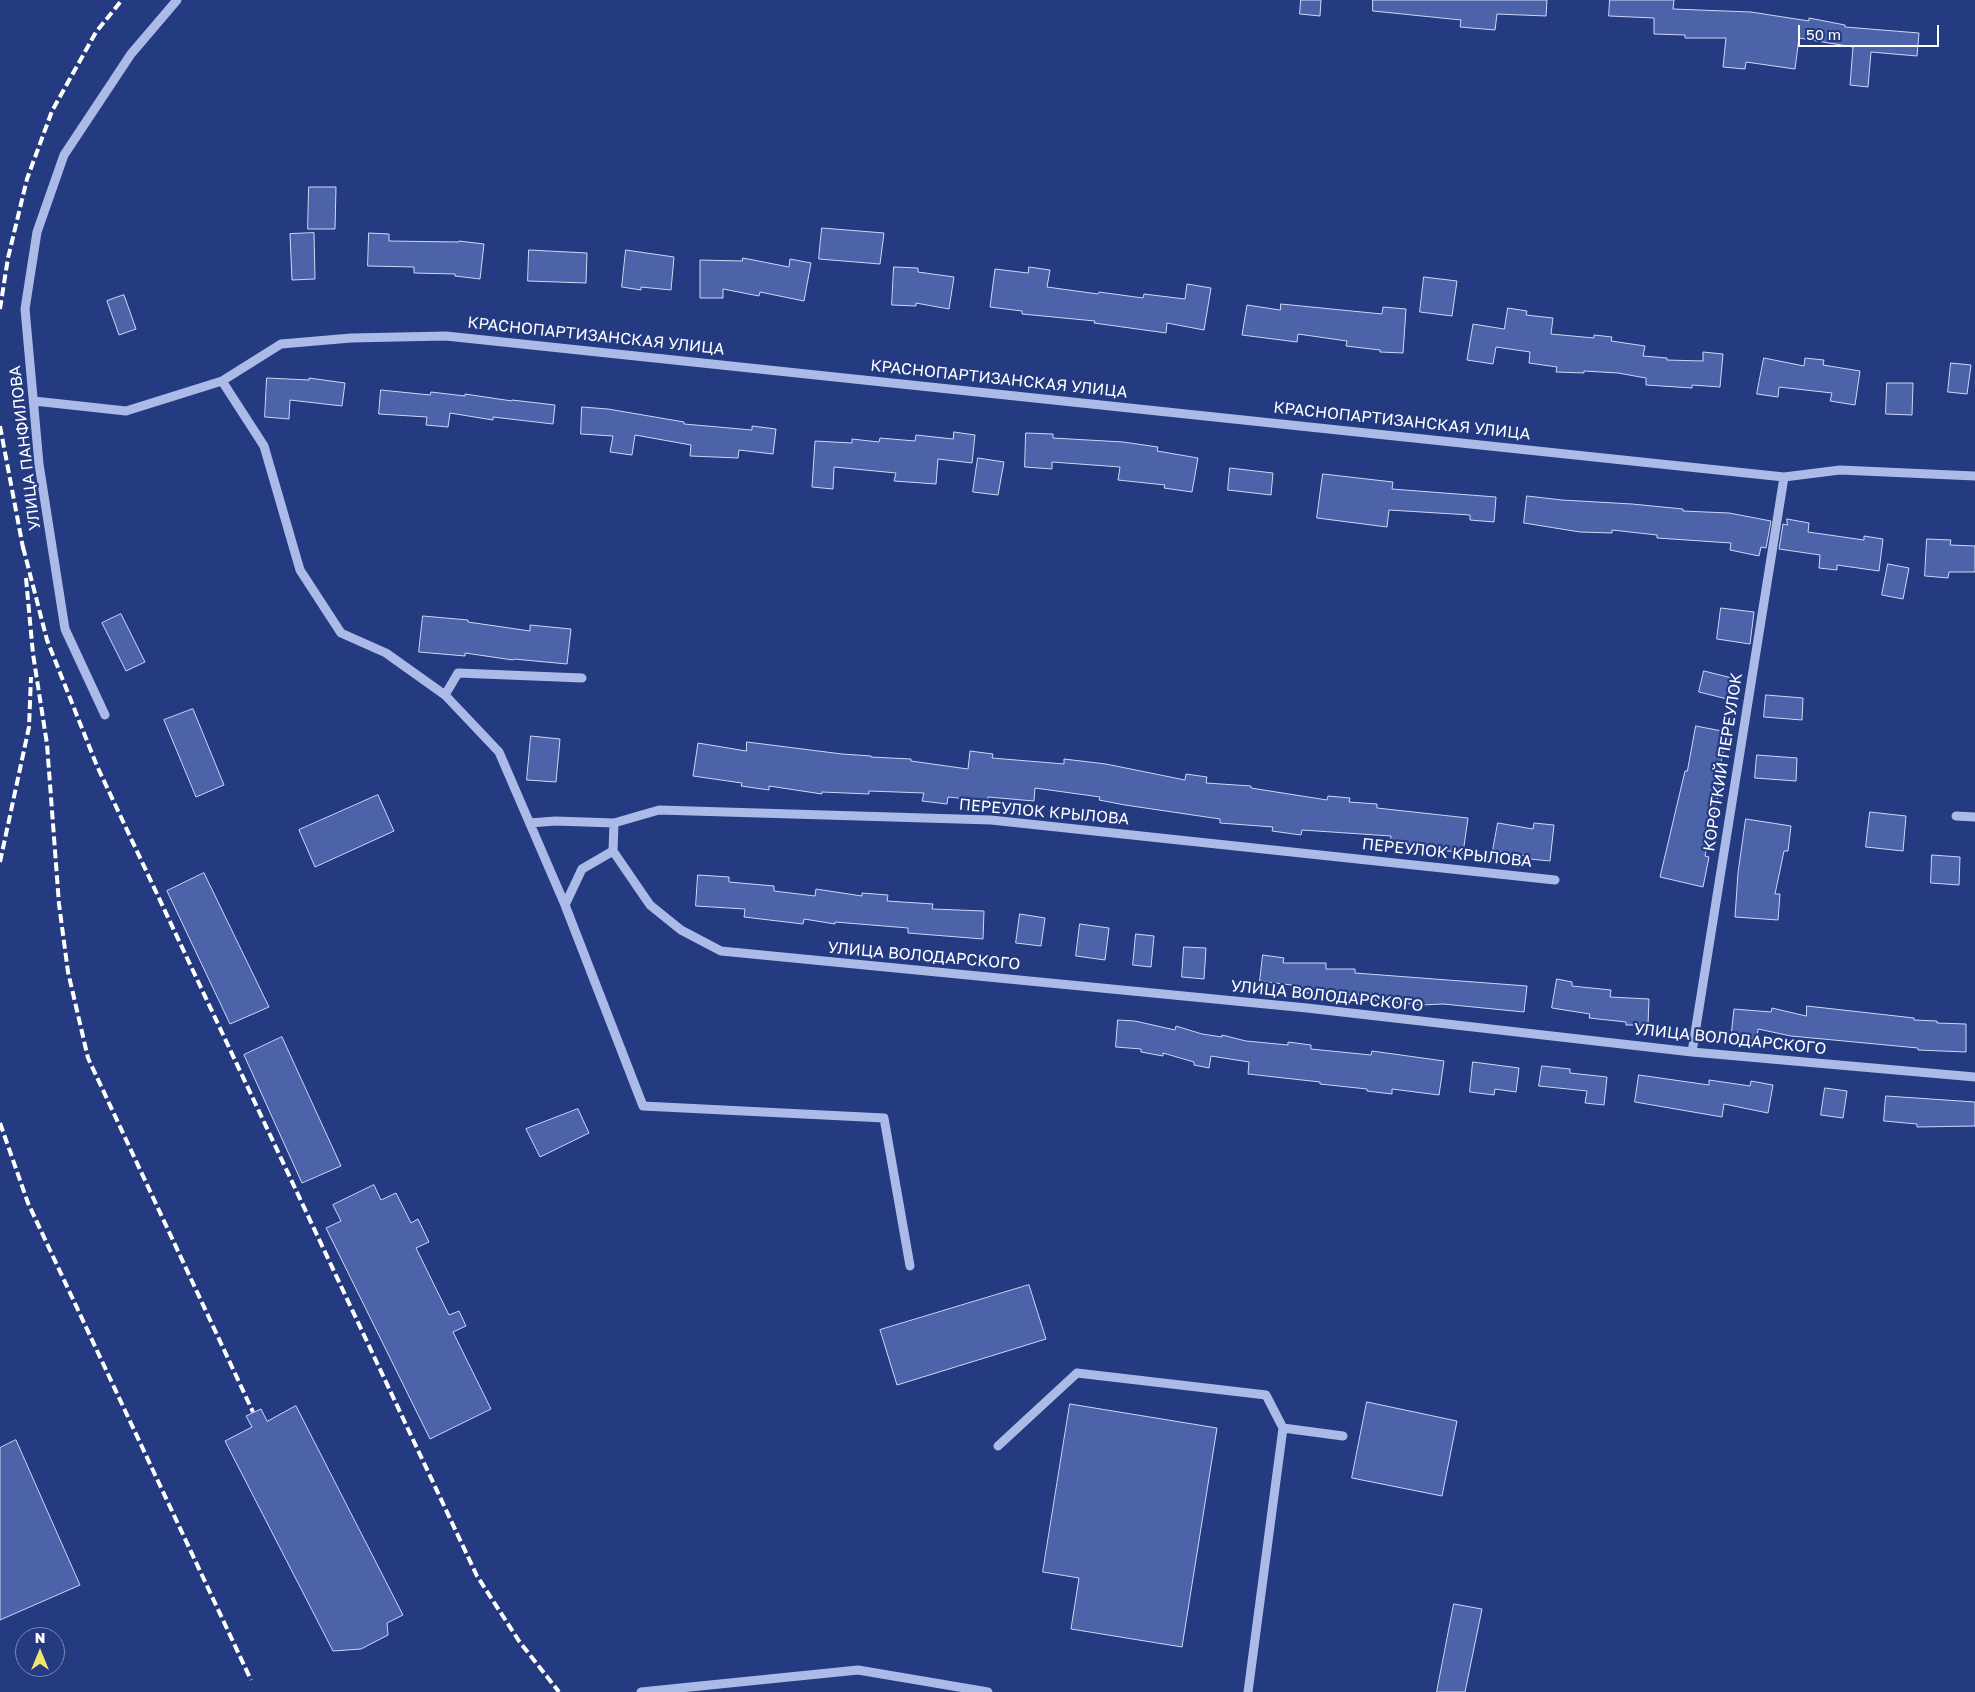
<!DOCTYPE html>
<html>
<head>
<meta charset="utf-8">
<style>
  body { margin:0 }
  #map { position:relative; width:1975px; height:1692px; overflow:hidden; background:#243a81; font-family:"Golos Text",sans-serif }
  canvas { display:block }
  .north { position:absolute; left:15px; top:1627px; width:50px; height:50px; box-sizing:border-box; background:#243a81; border:1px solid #7c89b3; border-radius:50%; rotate:0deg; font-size:14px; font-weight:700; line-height:20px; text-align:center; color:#fff }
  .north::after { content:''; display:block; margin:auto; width:18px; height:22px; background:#f1e66e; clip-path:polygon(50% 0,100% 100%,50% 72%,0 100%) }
  .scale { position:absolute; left:1798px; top:25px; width:141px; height:22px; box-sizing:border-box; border:2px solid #fff; border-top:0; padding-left:6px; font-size:15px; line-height:18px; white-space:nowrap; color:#fff; -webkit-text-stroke:4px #243a81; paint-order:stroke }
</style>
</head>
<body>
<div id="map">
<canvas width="1975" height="1692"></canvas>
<div class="north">N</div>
<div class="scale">50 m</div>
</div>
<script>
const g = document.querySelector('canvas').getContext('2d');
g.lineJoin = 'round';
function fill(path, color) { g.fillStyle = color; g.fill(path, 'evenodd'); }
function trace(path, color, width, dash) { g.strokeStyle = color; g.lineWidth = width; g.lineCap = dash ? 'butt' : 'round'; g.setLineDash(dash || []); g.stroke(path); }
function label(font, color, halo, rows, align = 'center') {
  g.font = font + ' "Golos Text",sans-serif'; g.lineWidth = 4.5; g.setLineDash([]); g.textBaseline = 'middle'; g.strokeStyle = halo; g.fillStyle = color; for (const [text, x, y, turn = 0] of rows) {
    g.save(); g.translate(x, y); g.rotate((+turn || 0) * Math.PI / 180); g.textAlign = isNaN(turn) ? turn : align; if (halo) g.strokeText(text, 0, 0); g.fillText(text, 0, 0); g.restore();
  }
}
const building = new Path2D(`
  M 1301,0 L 1321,0 L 1320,16 L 1300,14 Z
  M 1373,0 L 1547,0 L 1546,16 L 1497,14 L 1495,30 L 1460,27 L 1461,20 L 1373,11 Z
  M 1610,0 L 1674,0 L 1673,9 L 1751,12 L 1809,21 L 1809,18 L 1845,25 L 1845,27 L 1919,33 L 1917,56 L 1871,52 L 1868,87 L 1850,85 L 1853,47 L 1799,38 L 1795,69 L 1746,62 L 1745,69 L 1723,67 L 1726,38 L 1685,38 L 1685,35 L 1654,34 L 1654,18 L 1609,16 Z
  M 309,187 L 336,187 L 335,229 L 308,229 Z
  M 822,228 L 884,233 L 880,264 L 819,259 Z
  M 314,233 L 315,279 L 292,280 L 290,234 Z
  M 369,233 L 389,234 L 389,241 L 459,242 L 459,241 L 484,244 L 480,279 L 455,276 L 455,274 L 414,273 L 414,267 L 368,266 Z
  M 529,250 L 587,253 L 586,283 L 528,281 Z
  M 626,250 L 674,257 L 671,290 L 641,287 L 641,290 L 622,287 Z
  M 743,258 L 789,267 L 790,259 L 811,263 L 804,301 L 760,292 L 759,296 L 723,289 L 723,298 L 700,298 L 700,260 L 742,261 Z
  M 894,267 L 918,268 L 918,272 L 954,277 L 949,309 L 916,303 L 916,306 L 892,305 Z
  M 1029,267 L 1050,270 L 1047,287 L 1098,294 L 1099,292 L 1143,298 L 1144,294 L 1185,299 L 1187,284 L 1211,288 L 1204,330 L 1167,323 L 1166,333 L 1094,323 L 1095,321 L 1022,314 L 1022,311 L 990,307 L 995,269 L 1028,273 Z
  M 1424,277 L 1457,281 L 1452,316 L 1420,312 Z
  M 124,295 L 136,329 L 119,335 L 107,301 Z
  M 1281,304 L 1382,314 L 1383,307 L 1406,309 L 1403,353 L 1380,352 L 1380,350 L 1346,346 L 1347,341 L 1298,334 L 1297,342 L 1242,335 L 1247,305 L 1280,310 Z
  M 1508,308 L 1527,311 L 1526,315 L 1553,318 L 1551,334 L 1594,338 L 1594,335 L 1612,337 L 1611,341 L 1645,346 L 1643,356 L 1667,358 L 1667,360 L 1703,361 L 1703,352 L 1723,354 L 1720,387 L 1692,385 L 1692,388 L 1646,385 L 1646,378 L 1618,373 L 1584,371 L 1584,373 L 1556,372 L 1557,367 L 1529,363 L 1530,352 L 1496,347 L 1493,364 L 1467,360 L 1473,324 L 1504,329 Z
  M 1764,358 L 1804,366 L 1805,358 L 1824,360 L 1823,365 L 1860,371 L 1855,405 L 1830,401 L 1832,393 L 1779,387 L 1778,397 L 1757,394 Z
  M 1951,363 L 1971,365 L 1967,394 L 1948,392 Z
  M 267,378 L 309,380 L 309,378 L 345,383 L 342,406 L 290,400 L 289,419 L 265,417 Z
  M 1887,383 L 1913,383 L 1912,415 L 1886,414 Z
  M 381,390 L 430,395 L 431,392 L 465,396 L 465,394 L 512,401 L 512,400 L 555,405 L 553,424 L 493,417 L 493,420 L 450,413 L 448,427 L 426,425 L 427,417 L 379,414 Z
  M 582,407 L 608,409 L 684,422 L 684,424 L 752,430 L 752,426 L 776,429 L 773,454 L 739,450 L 738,458 L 690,456 L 691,445 L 635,435 L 632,455 L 610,452 L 613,436 L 581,434 Z
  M 954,432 L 975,435 L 972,463 L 938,459 L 936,484 L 894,481 L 896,473 L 834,467 L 833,489 L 812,487 L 815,441 L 852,443 L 852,439 L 879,442 L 880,438 L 915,441 L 916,435 L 953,439 Z
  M 1026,433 L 1053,434 L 1053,438 L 1123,442 L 1158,447 L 1157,451 L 1198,458 L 1192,492 L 1164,488 L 1165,485 L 1118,480 L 1120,467 L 1052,462 L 1052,469 L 1025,467 Z
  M 978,458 L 1004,462 L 998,495 L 973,492 Z
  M 1230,468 L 1273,473 L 1271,495 L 1228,490 Z
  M 1323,474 L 1393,482 L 1392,489 L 1496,497 L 1494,522 L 1470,520 L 1470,515 L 1389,510 L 1387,527 L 1317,518 Z
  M 1527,496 L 1562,500 L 1632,504 L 1683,509 L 1683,511 L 1729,513 L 1771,521 L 1766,548 L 1761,547 L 1759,556 L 1730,550 L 1731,543 L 1657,538 L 1657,535 L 1612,530 L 1612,533 L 1580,532 L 1524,523 Z
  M 1787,519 L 1809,523 L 1808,532 L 1864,540 L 1864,536 L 1883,539 L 1879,571 L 1837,565 L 1837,570 L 1819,568 L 1820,555 L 1779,549 L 1783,524 L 1787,525 Z
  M 1927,539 L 1951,540 L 1950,545 L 1975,546 L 1975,572 L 1949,572 L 1948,578 L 1925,576 Z
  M 1888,564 L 1909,568 L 1903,599 L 1882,595 Z
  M 1721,608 L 1754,612 L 1750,644 L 1717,639 Z
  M 121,614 L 145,662 L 126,671 L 102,623 Z
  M 423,616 L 468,620 L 468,622 L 530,631 L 530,625 L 571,629 L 567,664 L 514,659 L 513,660 L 465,653 L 465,656 L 419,652 Z
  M 1704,671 L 1740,680 L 1735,701 L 1699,692 Z
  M 1766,695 L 1803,698 L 1802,720 L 1764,717 Z
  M 193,709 L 224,785 L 196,797 L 164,720 Z
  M 1696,726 L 1727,732 L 1718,777 L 1722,778 L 1705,856 L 1709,857 L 1703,887 L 1660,877 L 1685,771 L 1687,771 Z
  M 531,736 L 560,739 L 556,782 L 527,780 Z
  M 747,742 L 842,754 L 871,756 L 871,757 L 911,759 L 911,761 L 968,769 L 970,751 L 993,754 L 992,758 L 1064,764 L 1064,759 L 1106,764 L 1185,780 L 1186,774 L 1207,777 L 1206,783 L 1251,786 L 1251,788 L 1327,800 L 1328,796 L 1350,798 L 1349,802 L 1377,804 L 1377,808 L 1468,818 L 1463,853 L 1390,843 L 1391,836 L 1302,830 L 1301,835 L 1272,831 L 1273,827 L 1220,823 L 1220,819 L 1125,805 L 1099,800 L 1100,797 L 1035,788 L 1034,801 L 988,797 L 987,801 L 948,797 L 947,804 L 922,801 L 924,793 L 869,791 L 869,794 L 822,792 L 822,794 L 769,786 L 769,790 L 741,786 L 742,783 L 693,776 L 698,743 L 746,751 Z
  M 1757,755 L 1797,758 L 1796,781 L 1755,778 Z
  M 378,795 L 394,831 L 315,867 L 299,830 Z
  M 1870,812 L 1906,816 L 1903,851 L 1866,847 Z
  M 1746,819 L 1791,826 L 1788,851 L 1784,851 L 1775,894 L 1780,894 L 1778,920 L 1735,917 L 1738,873 Z
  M 1498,823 L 1533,829 L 1534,823 L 1554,825 L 1550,861 L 1530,859 L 1531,857 L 1493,850 Z
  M 1932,855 L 1960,857 L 1959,885 L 1931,883 Z
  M 204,873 L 269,1007 L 230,1024 L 167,891 Z
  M 698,875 L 729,877 L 729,882 L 774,886 L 774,891 L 815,896 L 816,889 L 862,896 L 862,893 L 888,895 L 887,901 L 933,904 L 932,909 L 984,911 L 983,939 L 908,933 L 908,928 L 835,922 L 835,924 L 804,919 L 803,924 L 744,917 L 745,909 L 696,906 Z
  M 1020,914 L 1045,918 L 1041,946 L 1016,943 Z
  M 1080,924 L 1109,928 L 1105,960 L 1076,956 Z
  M 1136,934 L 1154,936 L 1151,967 L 1133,965 Z
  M 1184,947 L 1206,948 L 1204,979 L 1182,977 Z
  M 1263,955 L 1284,958 L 1283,963 L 1326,963 L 1326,969 L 1355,969 L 1355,973 L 1527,986 L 1524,1012 L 1443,1004 L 1421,1005 L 1375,1000 L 1375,995 L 1334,995 L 1334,993 L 1299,993 L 1299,986 L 1260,981 Z
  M 1557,979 L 1572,982 L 1572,986 L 1611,990 L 1610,997 L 1649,999 L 1648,1025 L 1626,1025 L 1626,1022 L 1589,1018 L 1590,1014 L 1552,1008 Z
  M 1807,1006 L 1914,1018 L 1914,1020 L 1937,1021 L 1937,1023 L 1966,1024 L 1966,1052 L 1918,1050 L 1918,1048 L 1791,1036 L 1758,1029 L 1757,1039 L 1731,1036 L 1734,1009 L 1771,1012 L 1772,1008 L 1806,1016 Z
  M 1118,1020 L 1135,1021 L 1175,1030 L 1176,1026 L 1202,1034 L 1222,1037 L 1222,1035 L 1246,1041 L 1288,1045 L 1288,1042 L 1311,1045 L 1311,1049 L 1371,1055 L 1372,1051 L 1444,1061 L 1439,1095 L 1392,1089 L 1392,1094 L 1367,1091 L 1367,1089 L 1320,1084 L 1320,1082 L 1248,1074 L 1249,1062 L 1211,1056 L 1209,1068 L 1194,1065 L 1194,1062 L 1163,1053 L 1163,1056 L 1141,1052 L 1141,1049 L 1116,1047 Z
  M 282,1037 L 341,1166 L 302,1183 L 244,1055 Z
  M 1473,1062 L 1519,1068 L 1516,1092 L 1495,1089 L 1494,1095 L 1470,1092 Z
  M 1542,1066 L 1570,1069 L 1570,1073 L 1607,1077 L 1604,1105 L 1585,1103 L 1587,1091 L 1539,1086 Z
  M 1639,1075 L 1709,1085 L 1709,1080 L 1750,1086 L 1751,1081 L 1773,1085 L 1768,1113 L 1724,1104 L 1722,1117 L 1635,1102 Z
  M 1825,1088 L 1847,1091 L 1843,1118 L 1821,1115 Z
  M 1886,1096 L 1975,1102 L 1975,1126 L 1917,1127 L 1917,1124 L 1884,1121 Z
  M 578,1109 L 589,1133 L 540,1157 L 526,1129 Z
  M 374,1185 L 381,1200 L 396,1193 L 411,1223 L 418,1219 L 429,1242 L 416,1248 L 449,1315 L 459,1311 L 466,1326 L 453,1332 L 491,1409 L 430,1439 L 326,1228 L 341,1221 L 333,1205 Z
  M 1029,1285 L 1046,1339 L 897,1385 L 880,1330 Z
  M 1367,1402 L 1457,1421 L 1442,1496 L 1352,1478 Z
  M 1070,1404 L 1217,1428 L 1182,1647 L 1071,1629 L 1079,1578 L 1043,1572 Z
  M 296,1406 L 403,1615 L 387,1623 L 388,1635 L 361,1649 L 333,1651 L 225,1441 L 252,1427 L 246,1416 L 261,1409 L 267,1421 Z
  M 16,1440 L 80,1585 L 0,1620 L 0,1448 Z
  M 1454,1604 L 1482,1609 L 1465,1692 L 1437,1692 Z`);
const minor = new Path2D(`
  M 222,381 L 264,446 L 300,570 L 341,633 L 386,653 L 445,695 L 499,752 L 565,905 L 582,869 L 613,851 L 650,905 L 681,930 L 721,951 L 1307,1008 L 1692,1052 L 1975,1077
  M 34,401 L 126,411 L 222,381 L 281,344 L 351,338 L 446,336 L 1784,477 L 1840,470 L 1975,476
  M 445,695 L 458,673 L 582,678
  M 105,715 L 65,629 L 39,464 L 25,309 L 37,232 L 64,155 L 131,54 L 177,0
  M 1956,816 L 1975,817
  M 530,823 L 555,821 L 614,823 L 659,810 L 991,820 L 1555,880
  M 613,851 L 614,823
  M 565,905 L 643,1106 L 884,1118 L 910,1266
  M 1692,1052 L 1784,477
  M 998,1446 L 1077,1373 L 1266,1395 L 1283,1428
  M 641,1692 L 858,1670 L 988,1692
  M 1248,1692 L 1283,1428 L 1343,1436`);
const rail = new Path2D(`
  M 0,309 L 8,258 L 27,179 L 52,111 L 96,32 L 122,0
  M 0,426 L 24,553
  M 23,547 L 47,640 L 97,766 L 477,1576 L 519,1641 L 559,1692
  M 26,578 L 33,654 L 47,744 L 59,904 L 68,972 L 88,1058 L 253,1412
  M 0,862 L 29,727 L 31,677
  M 0,1123 L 28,1203 L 251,1680`);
const streetNames = [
  ["КРАСНОПАРТИЗАНСКАЯ УЛИЦА",596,336,6],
  ["КРАСНОПАРТИЗАНСКАЯ УЛИЦА",999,379,6],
  ["КРАСНОПАРТИЗАНСКАЯ УЛИЦА",1402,421,6],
  ["УЛИЦА ПАНФИЛОВА",25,448,-97],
  ["КОРОТКИЙ ПЕРЕУЛОК",1723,762,-81],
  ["ПЕРЕУЛОК КРЫЛОВА",1044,812,5],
  ["ПЕРЕУЛОК КРЫЛОВА",1447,853,6],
  ["УЛИЦА ВОЛОДАРСКОГО",924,956,5],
  ["УЛИЦА ВОЛОДАРСКОГО",1327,996,6],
  ["УЛИЦА ВОЛОДАРСКОГО",1730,1039,6]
];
fill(building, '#4c63aa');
trace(building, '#ced8f5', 1);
trace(minor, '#abbae7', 9);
trace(rail, '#fff', 4, [9, 4]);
label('16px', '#fff', '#243a81', streetNames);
</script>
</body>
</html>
